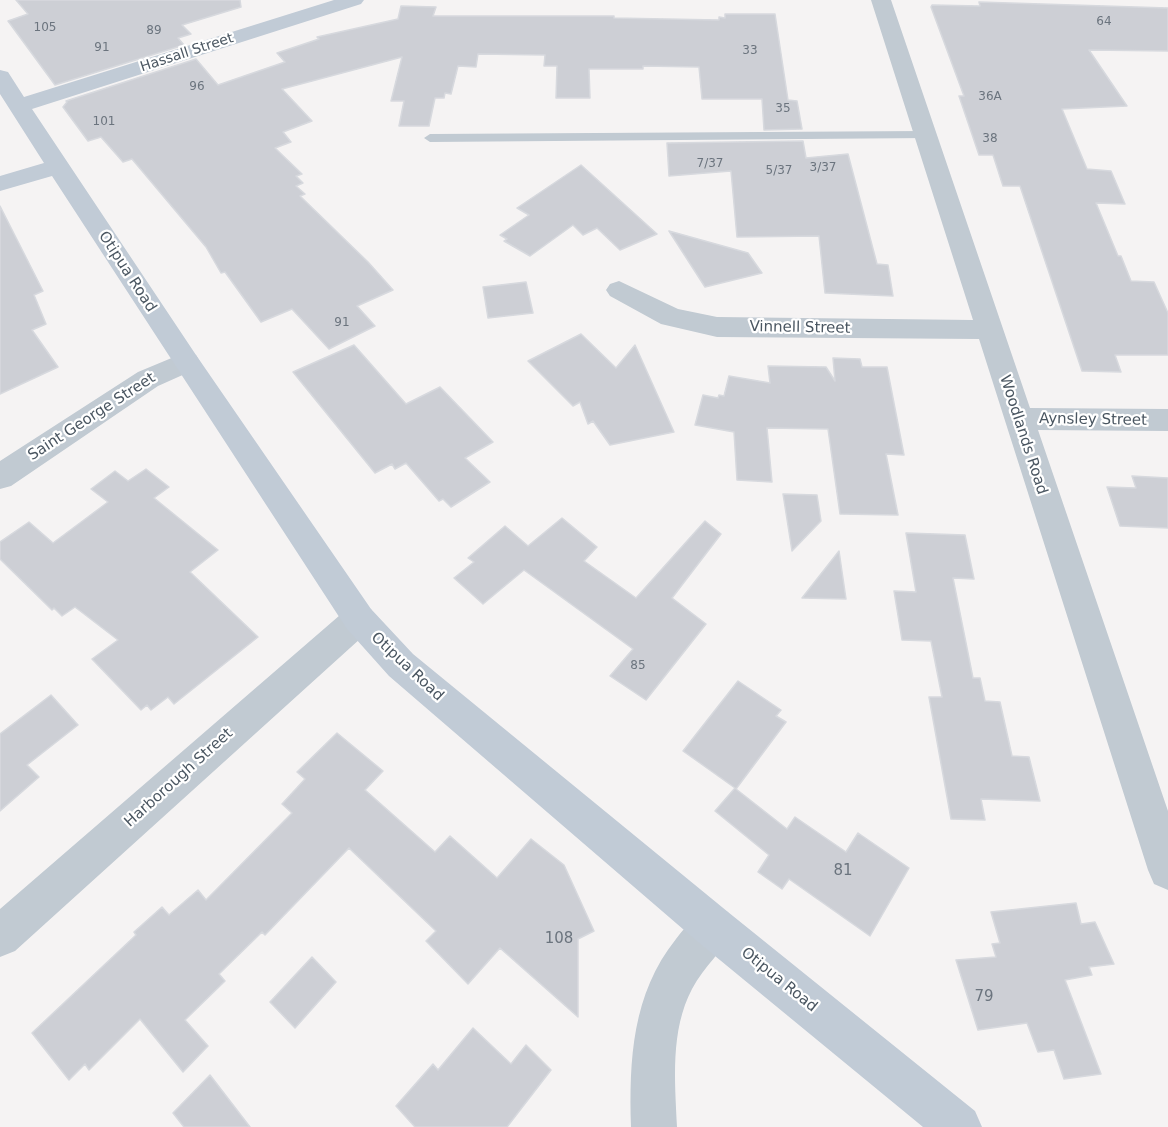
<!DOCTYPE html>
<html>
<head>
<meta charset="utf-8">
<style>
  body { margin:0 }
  canvas { display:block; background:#f5f3f3 }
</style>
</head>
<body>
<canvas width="1168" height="1127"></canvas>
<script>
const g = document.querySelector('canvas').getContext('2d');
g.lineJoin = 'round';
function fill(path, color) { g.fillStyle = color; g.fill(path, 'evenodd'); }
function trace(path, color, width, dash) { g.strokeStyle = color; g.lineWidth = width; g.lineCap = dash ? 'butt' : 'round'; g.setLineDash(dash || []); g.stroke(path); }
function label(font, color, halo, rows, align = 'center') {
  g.font = font + ' "DejaVu Sans",sans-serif'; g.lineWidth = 4.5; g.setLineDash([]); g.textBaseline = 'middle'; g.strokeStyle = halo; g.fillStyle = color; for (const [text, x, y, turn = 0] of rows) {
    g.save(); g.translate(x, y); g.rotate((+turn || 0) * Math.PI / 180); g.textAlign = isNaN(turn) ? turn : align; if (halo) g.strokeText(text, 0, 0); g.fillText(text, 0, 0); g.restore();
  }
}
const building = new Path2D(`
  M 16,0 L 240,0 L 241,7 L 182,25 L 191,34 L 178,38 L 184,45 L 55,85 L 8,21 L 28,14 Z
  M 979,2 L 1168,8 L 1168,51 L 1089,50 L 1127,106 L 1062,109 L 1087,169 L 1111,171 L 1125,204 L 1096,203 L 1118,256 L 1121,256 L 1131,281 L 1154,282 L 1168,313 L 1168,355 L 1115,355 L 1121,372 L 1082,371 L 1020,186 L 1003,186 L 993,155 L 979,155 L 959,96 L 964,96 L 931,7 L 932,5 L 980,6 Z
  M 401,6 L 436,7 L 433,16 L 614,16 L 614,18 L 719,20 L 719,17 L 725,18 L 725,14 L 775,14 L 788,100 L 797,101 L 802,129 L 764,130 L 762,99 L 702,99 L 699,67 L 643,66 L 643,69 L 589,69 L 590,98 L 556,98 L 557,66 L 544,66 L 545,55 L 478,54 L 476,67 L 458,66 L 451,94 L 445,93 L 444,98 L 435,98 L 429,126 L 399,126 L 404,101 L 391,101 L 402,57 L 282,89 L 312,121 L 283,132 L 291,142 L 275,148 L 302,174 L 296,176 L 303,183 L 296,186 L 305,194 L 300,196 L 368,262 L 393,290 L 357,306 L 375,326 L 329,349 L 292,309 L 261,322 L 225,272 L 221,273 L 206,247 L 132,159 L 123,162 L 101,137 L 88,141 L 63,107 L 67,102 L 66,101 L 196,59 L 218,85 L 285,62 L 277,53 L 319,39 L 317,37 L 398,19 Z
  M 803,141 L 806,158 L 848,154 L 877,264 L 888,265 L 893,296 L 825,293 L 819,236 L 737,237 L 731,171 L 669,176 L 667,143 Z
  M 581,165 L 657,234 L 620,250 L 597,228 L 583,235 L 573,225 L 530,256 L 504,241 L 507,239 L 500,235 L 529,215 L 517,208 Z
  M 0,206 L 43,291 L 34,295 L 46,324 L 32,330 L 58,367 L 0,394 Z
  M 669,231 L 748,253 L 762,273 L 705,287 Z
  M 526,282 L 533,313 L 488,318 L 483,287 Z
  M 581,334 L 616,368 L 635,345 L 674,432 L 610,445 L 593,421 L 588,424 L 580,402 L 573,406 L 528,361 Z
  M 354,345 L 406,404 L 440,387 L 493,442 L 465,458 L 490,482 L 451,507 L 443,499 L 439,501 L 406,463 L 395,469 L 392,464 L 375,473 L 293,372 Z
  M 833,358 L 860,359 L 862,367 L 887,367 L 904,455 L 886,454 L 898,515 L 840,514 L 828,429 L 767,428 L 772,482 L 737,480 L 734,432 L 695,425 L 703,395 L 718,398 L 719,395 L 724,396 L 729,376 L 770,383 L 768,366 L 826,367 L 835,381 Z
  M 146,469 L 169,487 L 154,498 L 218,550 L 190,572 L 258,637 L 174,704 L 168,697 L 151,710 L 147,705 L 141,710 L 92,659 L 118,640 L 75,607 L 62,616 L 54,608 L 52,610 L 0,559 L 0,542 L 29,522 L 53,543 L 108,502 L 91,489 L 115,471 L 128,481 Z
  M 1132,476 L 1168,478 L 1168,528 L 1120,526 L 1107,487 L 1136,488 Z
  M 783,494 L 817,495 L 821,521 L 792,551 Z
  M 562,518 L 597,547 L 584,561 L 636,598 L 705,521 L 721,534 L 672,598 L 706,624 L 646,700 L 610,676 L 633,649 L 524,570 L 483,604 L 454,578 L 474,562 L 468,558 L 505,526 L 528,546 Z
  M 906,533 L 965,535 L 974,579 L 953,578 L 973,678 L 980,678 L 985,701 L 1000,702 L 1012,756 L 1029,757 L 1040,801 L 981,799 L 985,820 L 951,819 L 929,697 L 942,697 L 931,641 L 902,640 L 894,591 L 916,592 Z
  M 839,551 L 846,599 L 802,598 Z
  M 738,681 L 781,710 L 776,716 L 786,722 L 736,789 L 787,829 L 795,817 L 846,852 L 858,833 L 909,868 L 870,936 L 789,879 L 782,889 L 758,872 L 769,855 L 715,811 L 735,788 L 683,751 Z
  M 51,695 L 78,725 L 27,765 L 39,777 L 0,811 L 0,734 Z
  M 337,733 L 383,771 L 365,790 L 435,852 L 450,836 L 497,878 L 531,839 L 564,865 L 594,931 L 578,939 L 578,1017 L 500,948 L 468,984 L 426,941 L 436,931 L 349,848 L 265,935 L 262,932 L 219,974 L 225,981 L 185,1020 L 208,1046 L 183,1072 L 140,1019 L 89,1070 L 85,1064 L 69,1080 L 32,1033 L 136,935 L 134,932 L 162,907 L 169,915 L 198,890 L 206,900 L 292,813 L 282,804 L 305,779 L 297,772 Z
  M 1076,903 L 1081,924 L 1095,922 L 1114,964 L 1089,967 L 1092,975 L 1065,980 L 1101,1074 L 1064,1079 L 1054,1050 L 1038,1052 L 1027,1023 L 978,1030 L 956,960 L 996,957 L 992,944 L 1000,943 L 991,912 Z
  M 312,957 L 336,982 L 295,1028 L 270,1002 Z
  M 473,1028 L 511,1064 L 526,1045 L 551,1070 L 507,1127 L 415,1127 L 396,1106 L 433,1064 L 438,1070 Z
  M 210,1075 L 250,1127 L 184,1127 L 173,1113 Z`);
const lane = new Path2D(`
  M 925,131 L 931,135 L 929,138 L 430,142 L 424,138 L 430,134 Z`);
const street = new Path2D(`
  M 871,0 L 891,0 L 1030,408 L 1168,409 L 1168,431 L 1038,430 L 1168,811 L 1168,890 L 1154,884 L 1148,870 L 979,339 L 717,337 L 661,324 L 610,296 L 606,290 L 610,284 L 619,281 L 678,309 L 717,317 L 973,320 Z
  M 186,352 L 196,355 L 200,362 L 196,369 L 158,386 L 11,486 L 0,489 L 0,461 L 138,372 Z
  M 359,604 L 371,609 L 376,619 L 371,629 L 15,951 L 0,957 L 0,909 L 347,609 Z
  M 713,906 L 728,912 L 734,927 C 724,951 704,966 692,989 C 670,1031 675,1081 677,1127 L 631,1127 C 629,1060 632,994 676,939 C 687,925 696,913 713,906 Z`);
const secondary = new Path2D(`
  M 334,0 L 364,0 L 361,4 L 32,109 L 196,355 L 371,609 L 413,654 L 728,912 L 975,1111 L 982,1127 L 923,1127 L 698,942 L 389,676 L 347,629 L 52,176 L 0,191 L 0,176 L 44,163 L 0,94 L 0,70 L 8,72 L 24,97 Z`);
const numberNames = [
  ["64",1104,22],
  ["105",45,28],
  ["89",154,31],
  ["91",102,48],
  ["33",750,51],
  ["96",197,87],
  ["36A",990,97],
  ["35",783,109],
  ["101",104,122],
  ["38",990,139],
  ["7/37",710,164],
  ["3/37",823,168],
  ["5/37",779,171],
  ["91",342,323],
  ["85",638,666]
];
const farStreetnames = [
  ["Hassall Street",187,53,-18]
];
const streetNames = [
  ["Otipua Road",127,272,57],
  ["Vinnell Street",800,328,1],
  ["Saint George Street",92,417,-33],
  ["Aynsley Street",1093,420,1],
  ["Woodlands Road",1023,435,72],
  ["Otipua Road",407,667,43],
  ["Harborough Street",179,778,-42],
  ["Otipua Road",779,980,39]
];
const nearNumbernames = [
  ["81",843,871],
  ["108",559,939],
  ["79",984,997]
];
fill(building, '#cdcfd5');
trace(building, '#d7d9de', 1.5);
fill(lane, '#c1cad2');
fill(street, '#c1cad2');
fill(secondary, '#c1cbd6');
label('12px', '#6b747e', null, numberNames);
label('14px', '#4a5661', '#fff', farStreetnames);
label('15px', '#4a5661', '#fff', streetNames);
label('15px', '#6b747e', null, nearNumbernames);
</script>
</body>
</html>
